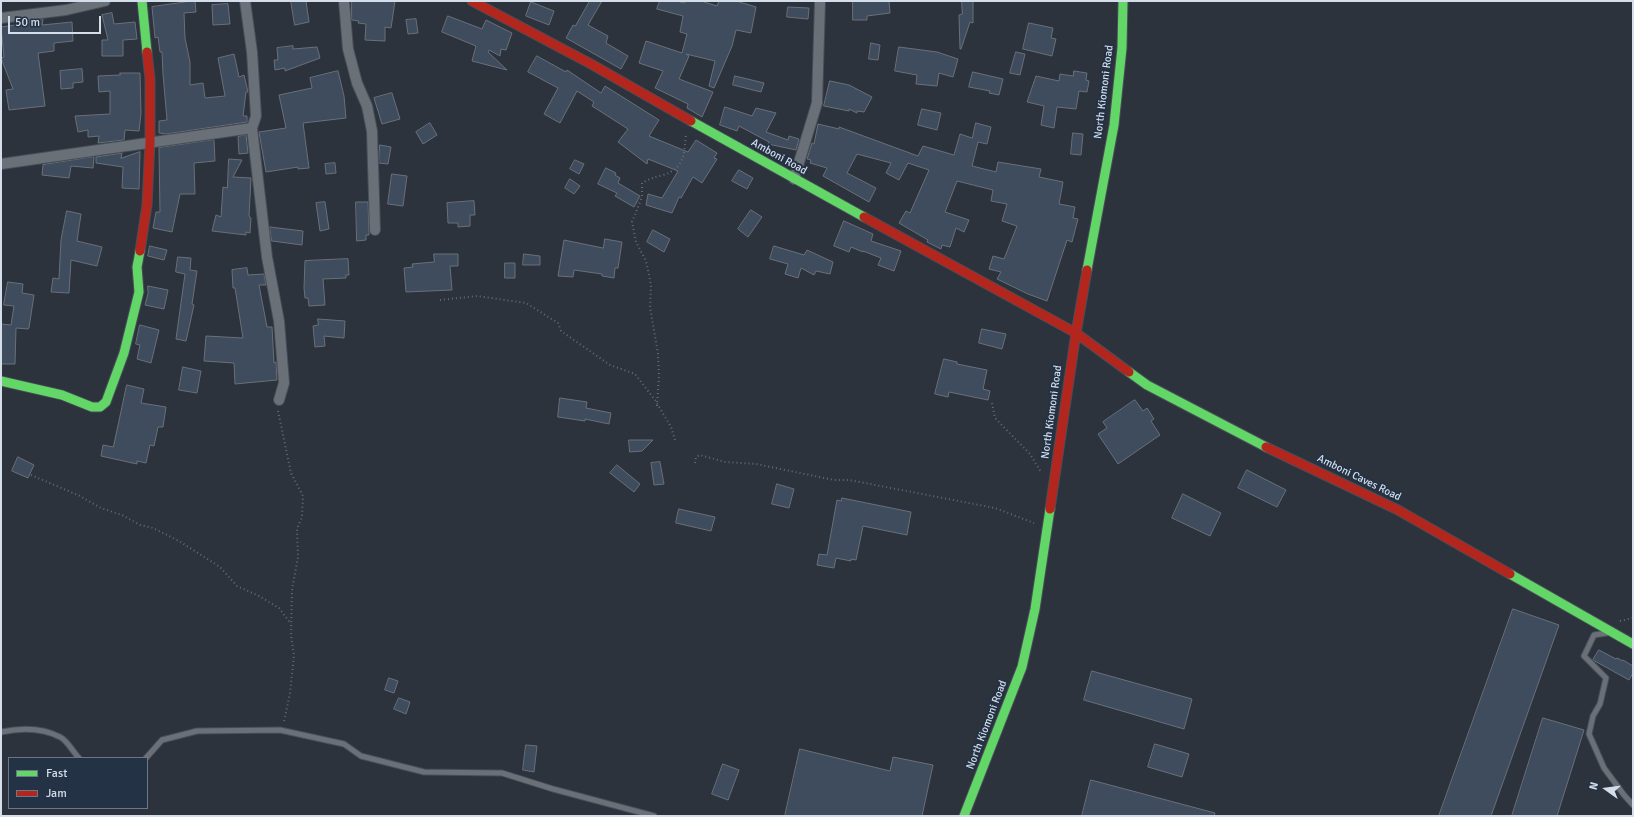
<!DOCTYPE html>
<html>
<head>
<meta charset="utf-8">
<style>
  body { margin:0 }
  #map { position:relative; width:1634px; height:817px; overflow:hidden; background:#2c333d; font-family:Signika,sans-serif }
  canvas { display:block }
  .frame { position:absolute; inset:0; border:2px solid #d4deea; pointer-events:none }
  .legend { position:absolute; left:8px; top:757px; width:140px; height:52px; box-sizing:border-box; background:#243245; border:1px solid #6a7787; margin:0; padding:5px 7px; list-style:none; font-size:12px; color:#d4deea }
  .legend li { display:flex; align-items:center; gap:8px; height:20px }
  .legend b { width:20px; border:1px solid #6a7787 }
  .north { position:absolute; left:1586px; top:769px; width:40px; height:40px; -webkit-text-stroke:3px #243245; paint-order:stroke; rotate:284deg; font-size:11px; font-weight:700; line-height:16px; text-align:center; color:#d4deea }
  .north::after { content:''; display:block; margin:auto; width:14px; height:18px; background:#d4deea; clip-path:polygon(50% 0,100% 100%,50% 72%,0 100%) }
  .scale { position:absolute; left:8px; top:16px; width:93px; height:18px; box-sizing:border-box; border:2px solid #d4deea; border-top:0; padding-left:5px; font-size:12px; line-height:14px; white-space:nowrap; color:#d4deea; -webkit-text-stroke:3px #243245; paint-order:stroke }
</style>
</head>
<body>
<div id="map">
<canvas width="1634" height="817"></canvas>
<div class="frame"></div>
<ul class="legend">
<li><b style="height:5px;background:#63d668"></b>Fast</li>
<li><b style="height:5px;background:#b3261e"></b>Jam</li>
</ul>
<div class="north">N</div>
<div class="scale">50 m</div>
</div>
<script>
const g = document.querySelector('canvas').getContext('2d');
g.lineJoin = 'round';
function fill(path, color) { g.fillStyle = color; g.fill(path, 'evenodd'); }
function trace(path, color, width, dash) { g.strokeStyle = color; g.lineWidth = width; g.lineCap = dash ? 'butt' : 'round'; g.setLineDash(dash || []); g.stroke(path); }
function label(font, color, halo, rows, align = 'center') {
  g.font = font + ' Signika,sans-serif'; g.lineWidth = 4; g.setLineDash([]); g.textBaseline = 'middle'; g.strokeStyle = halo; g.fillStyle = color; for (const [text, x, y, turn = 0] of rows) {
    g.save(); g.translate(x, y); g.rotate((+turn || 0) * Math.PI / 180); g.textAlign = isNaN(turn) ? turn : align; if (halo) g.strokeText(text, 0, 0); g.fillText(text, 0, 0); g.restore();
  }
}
const building = new Path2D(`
  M 195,1 L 196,12 L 184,13 L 185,38 L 190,62 L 190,85 L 203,83 L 205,98 L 225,96 L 218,58 L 234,54 L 239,77 L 244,75 L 248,92 L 246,92 L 243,116 L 247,116 L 247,122 L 166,134 L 159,133 L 159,121 L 167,120 L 163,74 L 162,52 L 160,52 L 158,37 L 155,38 L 152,7 Z
  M 291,1 L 306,1 L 309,22 L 295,25 Z
  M 352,1 L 395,1 L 391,28 L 385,27 L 385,41 L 365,40 L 366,24 L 358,23 L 359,21 L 352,20 Z
  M 590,1 L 602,1 L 588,25 L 608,36 L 606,43 L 628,56 L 621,69 L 566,38 L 573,25 L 575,26 Z
  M 660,1 L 676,1 L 685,3 L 686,1 L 701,1 L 717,6 L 719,1 L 736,1 L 756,7 L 751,33 L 736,30 L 732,46 L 714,88 L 709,86 L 715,61 L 686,54 L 689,56 L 679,79 L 713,92 L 702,117 L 687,108 L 688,104 L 655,88 L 663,71 L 639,63 L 646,41 L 682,53 L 687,34 L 680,32 L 683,16 L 657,9 Z
  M 853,1 L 889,1 L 890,13 L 867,16 L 867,20 L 853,20 Z
  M 962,1 L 973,1 L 973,23 L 970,22 L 961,49 L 960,49 L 959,15 L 962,14 Z
  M 531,2 L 554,11 L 549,25 L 526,16 Z
  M 228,4 L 230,24 L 213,25 L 212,5 Z
  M 788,7 L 809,8 L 808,19 L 787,17 Z
  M 112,13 L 114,24 L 135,22 L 137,39 L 123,40 L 123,56 L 102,56 L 102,40 L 108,40 L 102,15 Z
  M 448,16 L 482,29 L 486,20 L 512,33 L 506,50 L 501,49 L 500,56 L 489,50 L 488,52 L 507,70 L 472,61 L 476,46 L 442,32 Z
  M 43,19 L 42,25 L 72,22 L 73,41 L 54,43 L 54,51 L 38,53 L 45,106 L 9,110 L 6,90 L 13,89 L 1,58 L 4,57 L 1,27 L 29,23 L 29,21 Z
  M 416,19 L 418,33 L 408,34 L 406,20 Z
  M 1029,23 L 1053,28 L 1051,38 L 1056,39 L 1052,56 L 1023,49 Z
  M 871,43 L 880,45 L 878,60 L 869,59 Z
  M 293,46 L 293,49 L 317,47 L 320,58 L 285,71 L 285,68 L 275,70 L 274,60 L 278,60 L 277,48 Z
  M 899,47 L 937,52 L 958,59 L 953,77 L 939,73 L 937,86 L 916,84 L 917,75 L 895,71 Z
  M 1016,52 L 1025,54 L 1020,75 L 1010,73 Z
  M 537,56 L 566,72 L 567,70 L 601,93 L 605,86 L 659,120 L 649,136 L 688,152 L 696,140 L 717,153 L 714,158 L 717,159 L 702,183 L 693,177 L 681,198 L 679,197 L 672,213 L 646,205 L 648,194 L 662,198 L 678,171 L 648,159 L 647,164 L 618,142 L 628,129 L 592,106 L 594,102 L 577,91 L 560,123 L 544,114 L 558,88 L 528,72 Z
  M 82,69 L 83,82 L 73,83 L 73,88 L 61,89 L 60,71 Z
  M 338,71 L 344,96 L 346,118 L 303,123 L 309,168 L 298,169 L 298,167 L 266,172 L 259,132 L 286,128 L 279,95 L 312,88 L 310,78 Z
  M 1074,71 L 1087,73 L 1086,80 L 1089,81 L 1087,92 L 1079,91 L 1076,109 L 1057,107 L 1054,128 L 1041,125 L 1044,106 L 1027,102 L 1036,76 L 1059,81 L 1060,74 L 1073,76 Z
  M 973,72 L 1003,79 L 999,95 L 989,93 L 990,91 L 969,87 Z
  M 120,73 L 140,73 L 141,113 L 139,131 L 125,130 L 124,140 L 98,143 L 99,136 L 88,137 L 88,130 L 78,132 L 75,116 L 110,114 L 110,91 L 99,92 L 98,76 L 120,75 Z
  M 735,76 L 764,83 L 761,92 L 733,85 Z
  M 830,81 L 849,85 L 872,97 L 864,112 L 857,111 L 857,113 L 849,109 L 849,111 L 824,106 Z
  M 392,93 L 400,119 L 382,124 L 374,98 Z
  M 725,107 L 752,116 L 756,108 L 776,113 L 766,132 L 788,140 L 789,136 L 799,139 L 796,150 L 768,144 L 769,142 L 739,126 L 737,131 L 720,125 Z
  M 922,109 L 941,113 L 937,130 L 918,125 Z
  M 430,123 L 437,135 L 423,144 L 416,132 Z
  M 976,123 L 991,127 L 987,144 L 978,142 L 972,166 L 996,172 L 998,162 L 1041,169 L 1039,177 L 1063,182 L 1059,204 L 1075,207 L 1073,218 L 1078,219 L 1072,242 L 1067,240 L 1047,301 L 1028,294 L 997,279 L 1001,272 L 989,269 L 993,256 L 1004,259 L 1017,226 L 1002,221 L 1007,204 L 991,201 L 993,190 L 957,181 L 945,212 L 969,220 L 964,232 L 956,228 L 950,247 L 942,245 L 941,249 L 927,242 L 928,240 L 899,223 L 906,211 L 910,213 L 929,170 L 908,163 L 899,180 L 886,173 L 891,163 L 857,154 L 847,173 L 876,188 L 869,202 L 823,176 L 827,168 L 810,163 L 811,160 L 807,159 L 812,143 L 814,144 L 818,124 L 839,129 L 839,127 L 918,156 L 923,146 L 954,155 L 960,134 L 972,138 Z
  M 1073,133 L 1083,134 L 1081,155 L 1071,154 Z
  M 246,135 L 248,153 L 239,154 L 238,137 Z
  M 214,140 L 215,161 L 194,163 L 195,194 L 180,194 L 172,232 L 153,228 L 156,212 L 160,212 L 159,148 Z
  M 380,145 L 391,147 L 388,164 L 379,163 Z
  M 140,152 L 139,189 L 122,188 L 123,167 L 96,163 L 96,157 L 122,153 L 121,158 Z
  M 94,157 L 93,168 L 71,166 L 69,178 L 42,175 L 43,165 Z
  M 229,159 L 242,160 L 233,177 L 251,178 L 249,216 L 251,218 L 250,233 L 246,232 L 246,235 L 212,231 L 216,215 L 221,217 L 223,187 L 227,188 Z
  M 575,160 L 584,164 L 579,174 L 570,169 Z
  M 335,163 L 336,173 L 326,174 L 325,164 Z
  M 606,168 L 616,173 L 615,175 L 620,178 L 618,183 L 640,196 L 634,207 L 615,196 L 617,193 L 598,184 Z
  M 739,170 L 753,178 L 747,189 L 732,181 Z
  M 392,174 L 407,176 L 403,206 L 388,204 Z
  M 570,179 L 580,186 L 574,194 L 565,188 Z
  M 474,201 L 475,215 L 470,215 L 470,226 L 458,227 L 458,223 L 448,223 L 447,203 Z
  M 325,202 L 329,229 L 320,231 L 316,203 Z
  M 356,202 L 368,202 L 369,235 L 366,235 L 366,240 L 357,241 Z
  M 751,210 L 762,217 L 748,237 L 738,229 Z
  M 67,211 L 81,214 L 77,241 L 102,247 L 97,266 L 71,260 L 69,293 L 51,292 L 53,278 L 59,279 L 61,240 Z
  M 844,221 L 873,234 L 871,241 L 901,251 L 894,271 L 878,265 L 881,258 L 863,251 L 863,252 L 851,247 L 849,252 L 834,246 Z
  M 270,227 L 303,231 L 302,245 L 272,241 Z
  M 653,230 L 670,239 L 664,252 L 647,242 Z
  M 605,239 L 622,242 L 618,268 L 615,268 L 614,278 L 602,276 L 602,274 L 574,270 L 573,277 L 558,276 L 564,240 L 603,248 Z
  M 150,246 L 167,250 L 164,260 L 148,256 Z
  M 774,246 L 804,255 L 807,250 L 833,262 L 830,274 L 816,271 L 814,275 L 801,268 L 798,278 L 785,274 L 788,264 L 770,259 Z
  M 434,254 L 458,254 L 458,266 L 450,266 L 452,290 L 406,292 L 404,268 L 413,267 L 412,264 L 434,262 Z
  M 524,254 L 540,256 L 540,265 L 523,265 Z
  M 178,257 L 191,258 L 190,270 L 197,271 L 192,304 L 194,305 L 186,341 L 176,339 L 185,274 L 176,272 Z
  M 348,259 L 349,275 L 346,275 L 346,278 L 323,279 L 325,305 L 309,306 L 308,298 L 305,298 L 304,288 L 305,261 Z
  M 505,263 L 515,263 L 515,278 L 505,278 Z
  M 247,268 L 248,275 L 264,274 L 266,285 L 259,285 L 267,327 L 272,327 L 274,363 L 276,362 L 277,380 L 235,384 L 234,363 L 204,361 L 206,336 L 243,338 L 235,288 L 233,288 L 232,270 Z
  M 8,282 L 23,284 L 22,293 L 34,295 L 29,328 L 28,329 L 16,328 L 15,364 L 1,364 L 1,324 L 11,325 L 14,306 L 4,305 Z
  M 148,286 L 168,290 L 164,309 L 145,305 L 148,294 Z
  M 318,319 L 345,321 L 344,338 L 324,336 L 325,346 L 315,347 L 313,326 L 318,325 Z
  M 140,325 L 159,330 L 151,363 L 137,359 L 140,345 L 136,344 Z
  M 982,329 L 1006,334 L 1002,349 L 979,343 Z
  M 944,359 L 957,362 L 957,364 L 987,370 L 983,389 L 990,391 L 988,400 L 949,392 L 948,397 L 935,394 Z
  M 183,367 L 201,371 L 197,393 L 179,390 Z
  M 127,385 L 144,389 L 141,403 L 166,407 L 163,427 L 158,427 L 154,446 L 150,445 L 146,463 L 137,461 L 137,464 L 101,456 L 103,445 L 113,447 Z
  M 560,398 L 587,402 L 586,408 L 611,413 L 609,424 L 585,419 L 585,421 L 558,417 Z
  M 1135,400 L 1143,411 L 1147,408 L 1154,419 L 1151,421 L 1160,435 L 1118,464 L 1098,434 L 1107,428 L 1103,422 Z
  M 629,440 L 653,440 L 642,451 L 630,452 Z
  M 18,457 L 34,465 L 28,478 L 12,471 Z
  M 660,462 L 664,484 L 654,485 L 651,463 Z
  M 617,465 L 640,484 L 634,492 L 610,473 Z
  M 1247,470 L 1286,490 L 1277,507 L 1238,488 Z
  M 777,484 L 794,489 L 789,508 L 772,504 Z
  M 1183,494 L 1221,513 L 1210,536 L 1172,518 Z
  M 842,498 L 911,512 L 907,535 L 863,526 L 856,560 L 851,559 L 851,561 L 836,558 L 834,568 L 817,565 L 819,554 L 827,555 L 837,500 L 841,501 Z
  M 679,509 L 715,517 L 711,531 L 676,523 Z
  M 1513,609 L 1559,625 L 1491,816 L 1439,816 Z
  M 1599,650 L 1616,659 L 1617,658 L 1623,661 L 1623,660 L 1633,666 L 1633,673 L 1629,680 L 1593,660 Z
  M 1092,671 L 1192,699 L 1184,729 L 1084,700 Z
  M 389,678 L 398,681 L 394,693 L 385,690 Z
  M 399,698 L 410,702 L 406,714 L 394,709 Z
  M 1543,718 L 1584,730 L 1557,816 L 1512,816 Z
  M 1155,744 L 1189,754 L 1182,777 L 1148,767 Z
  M 526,745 L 537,746 L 534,772 L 523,770 Z
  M 800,749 L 890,771 L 893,757 L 933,765 L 922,816 L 785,816 Z
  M 723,764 L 739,770 L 728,800 L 712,794 Z
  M 1091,780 L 1215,813 L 1214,816 L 1082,816 Z`);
const path = new Path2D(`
  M 440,300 L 477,296 L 526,303 L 558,323 L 561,331 L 610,365 L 635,374 L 655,400 L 671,427 L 675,440
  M 992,403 L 995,418 L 1030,454 L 1041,472
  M 657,406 L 659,376 L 658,354 L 650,307 L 651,285 L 646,261 L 636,242 L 632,222 L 642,197 L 642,183 C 649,179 655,177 663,175 C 685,168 684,154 686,134
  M 278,411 L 291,473 L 303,496 L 302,517 L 297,529 L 298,557 L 292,590 L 291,635 L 294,655 L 290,693 L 284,722
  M 695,463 L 696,457 L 700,455 L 725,462 L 756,464 L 834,480 L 849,480 L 995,508 L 1034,523
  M 31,475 L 80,496 L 101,508 L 122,515 L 140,525 L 153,528 L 179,541 L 220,567 L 237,586 L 259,596 L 279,608 L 291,624
  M 1620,621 L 1633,618`);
const lane = new Path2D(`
  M 1607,633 L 1594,635 L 1584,656 L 1606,678 L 1600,704 L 1593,716 L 1589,734 L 1604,768 L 1624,795 L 1633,805
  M 1,732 C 20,728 41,727 60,737 C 67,740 73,752 79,758
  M 146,758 L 162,740 L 197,731 L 280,730 L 344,744 L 361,756 L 424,772 L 502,773 L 553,789 L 654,816`);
const street = new Path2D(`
  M 245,1 L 252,52 L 256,116 L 252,128 L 267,257 L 279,321 L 284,383 L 279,400
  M 344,1 L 348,49 L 357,83 L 367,106 L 372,131 L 375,230
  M 1,18 L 66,10 L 105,1
  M 1,164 L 252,128
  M 794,179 L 817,103 L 820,1`);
const fast = new Path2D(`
  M 142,1 L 147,52
  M 691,121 L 864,217
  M 1087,270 L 1114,125 L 1122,48 L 1123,1
  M 1129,372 L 1147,385 L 1266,447
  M 1,381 L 62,395 L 92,407 L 100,407 L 106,402 L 124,353 L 139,292 L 137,267 L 140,251
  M 1510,574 L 1633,644
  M 964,816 L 1022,667 L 1035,609 L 1050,509`);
const jam = new Path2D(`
  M 472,1 L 591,64 L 691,121
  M 864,217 L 1076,333 L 1129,372
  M 140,251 L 147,205 L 150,142 L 150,79 L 147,52
  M 1266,447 L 1398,510 L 1510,574
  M 1050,509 L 1076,333 L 1087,270`);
const streetNames = [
  ["North Kiomoni Road",1104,92,-83],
  ["Amboni Road",779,157,29],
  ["North Kiomoni Road",1052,412,-82],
  ["Amboni Caves Road",1359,478,26],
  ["North Kiomoni Road",987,725,-69]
];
fill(building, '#3e4c5e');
trace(building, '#697079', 1);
trace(lane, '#484e57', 7);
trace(street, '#484e57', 12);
trace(fast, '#484e57', 11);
trace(jam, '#484e57', 11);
trace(path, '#656b73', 2, [1, 3]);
trace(lane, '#6a7078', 5);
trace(street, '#6a7078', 10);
trace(fast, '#63d668', 9);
trace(jam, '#b3261e', 9);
label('11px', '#d4deea', '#243245', streetNames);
</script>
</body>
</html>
